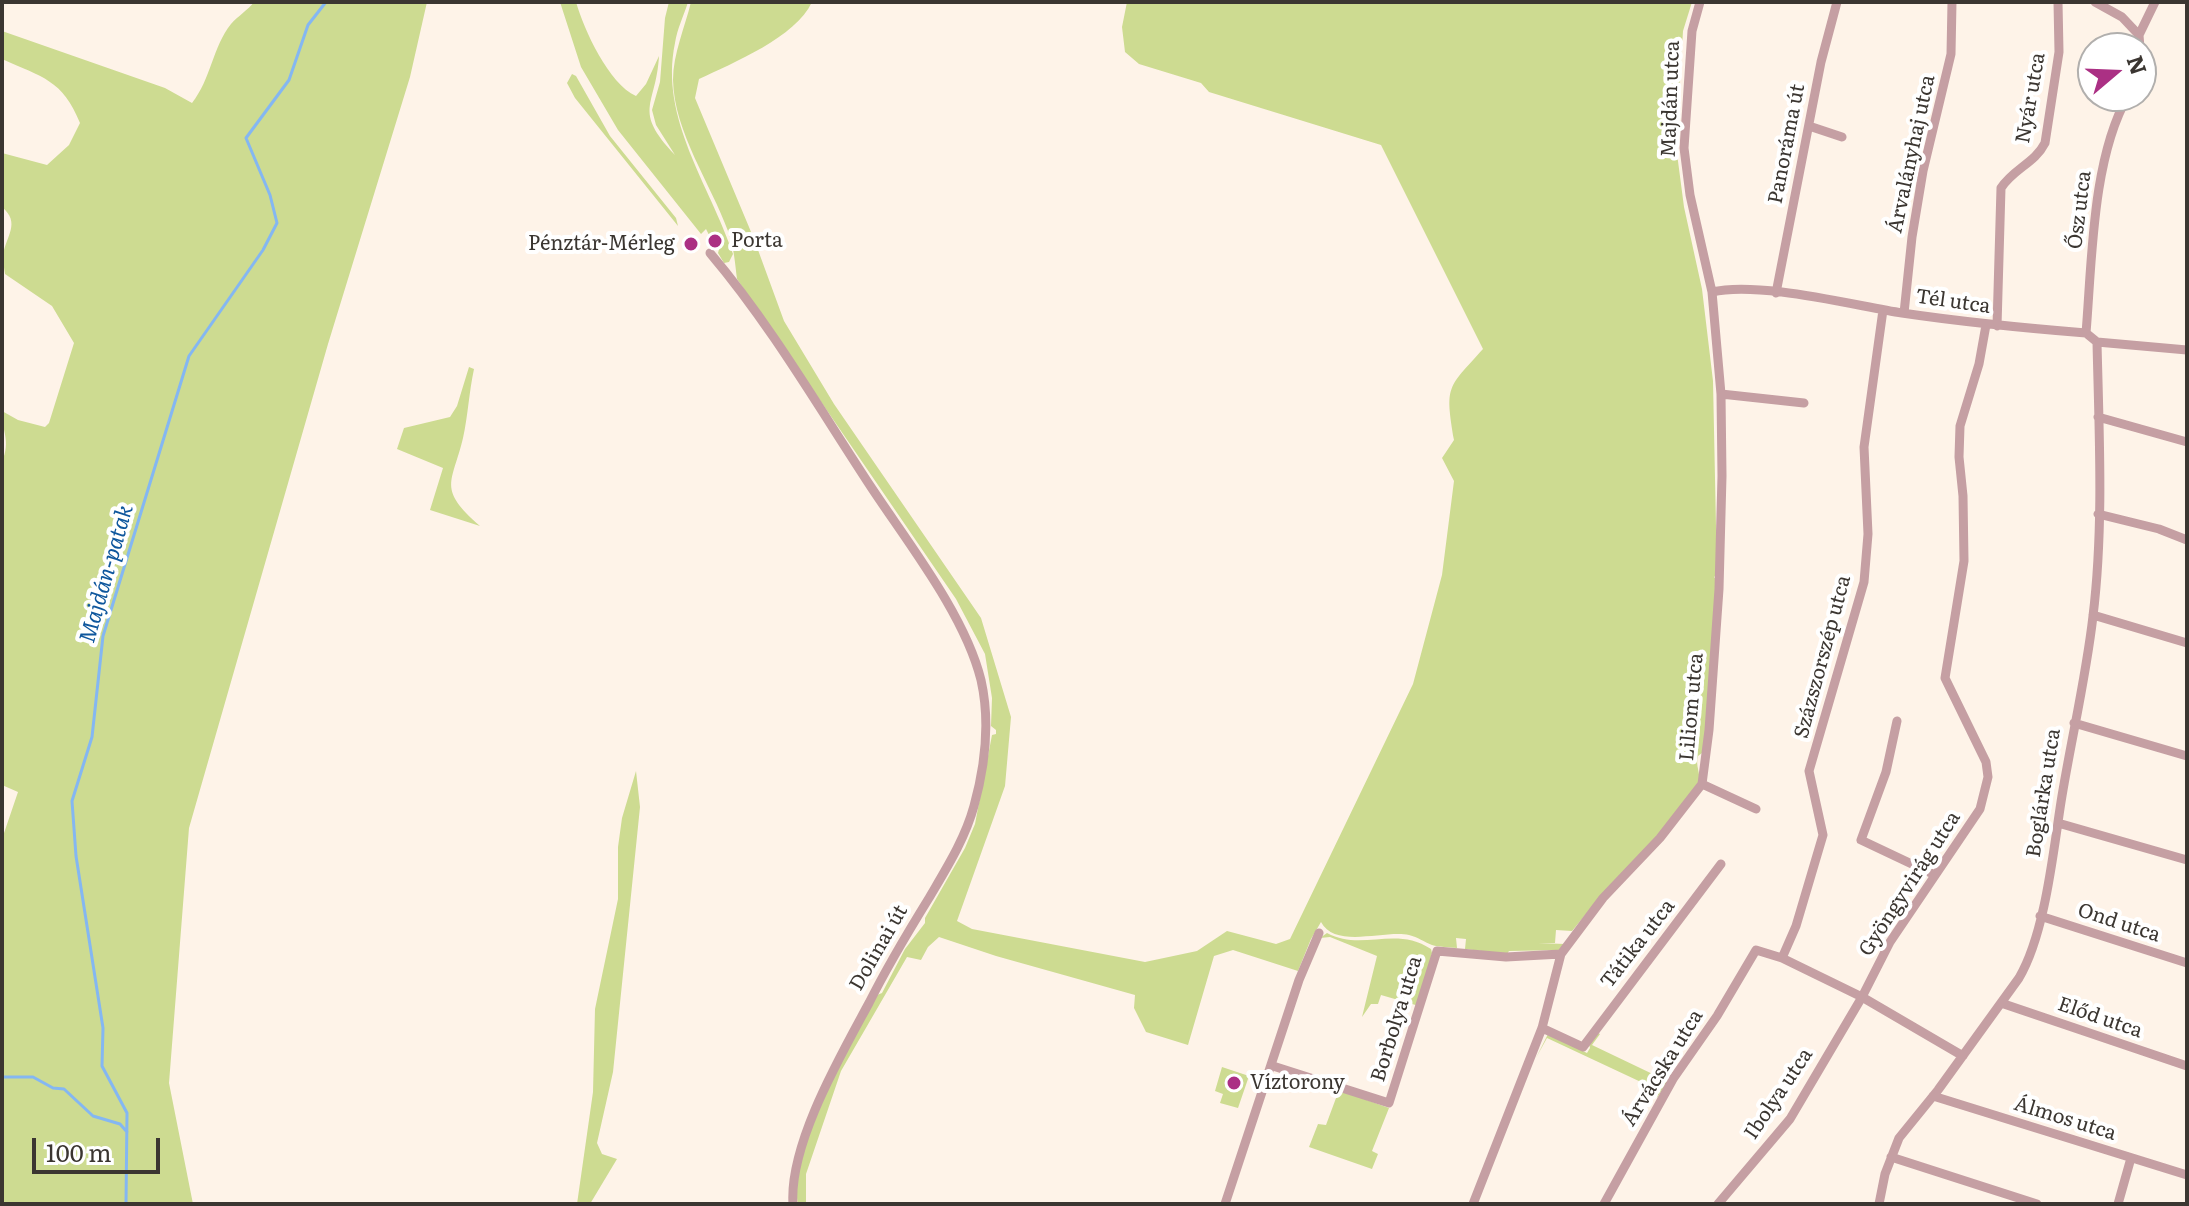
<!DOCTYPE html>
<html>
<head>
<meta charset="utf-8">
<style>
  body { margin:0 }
  #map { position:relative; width:2189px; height:1206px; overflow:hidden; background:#fef3e8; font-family:Literata,serif }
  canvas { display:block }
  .frame { position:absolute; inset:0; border:4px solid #3b3631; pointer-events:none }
  .north { position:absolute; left:2077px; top:32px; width:80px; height:80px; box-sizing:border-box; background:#fff; border:2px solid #b1afad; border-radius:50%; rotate:71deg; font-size:22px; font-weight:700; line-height:32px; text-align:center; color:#3b3631 }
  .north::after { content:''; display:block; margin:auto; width:28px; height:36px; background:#ab3084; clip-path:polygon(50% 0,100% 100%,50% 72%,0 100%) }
  .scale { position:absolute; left:32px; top:1138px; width:128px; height:36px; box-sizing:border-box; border:4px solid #3b3631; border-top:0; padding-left:10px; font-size:24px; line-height:28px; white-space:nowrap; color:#3b3631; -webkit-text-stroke:6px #fff; paint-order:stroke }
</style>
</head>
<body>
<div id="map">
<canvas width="2189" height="1206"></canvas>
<div class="frame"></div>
<div class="north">N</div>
<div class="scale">100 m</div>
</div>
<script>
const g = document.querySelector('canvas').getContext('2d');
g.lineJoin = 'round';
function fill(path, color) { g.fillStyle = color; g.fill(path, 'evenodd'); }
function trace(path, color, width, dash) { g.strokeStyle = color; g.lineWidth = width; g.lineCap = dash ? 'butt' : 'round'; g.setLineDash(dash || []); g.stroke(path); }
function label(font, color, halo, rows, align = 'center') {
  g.font = font + ' Literata,serif'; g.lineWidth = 8; g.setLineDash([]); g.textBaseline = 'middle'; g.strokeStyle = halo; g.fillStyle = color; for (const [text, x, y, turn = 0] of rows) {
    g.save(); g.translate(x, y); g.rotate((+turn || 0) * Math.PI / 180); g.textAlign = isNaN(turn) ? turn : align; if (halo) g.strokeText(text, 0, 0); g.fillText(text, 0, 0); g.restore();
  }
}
const green = new Path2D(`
  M 254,2 L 427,2 L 410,77 L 328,344 L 189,828 L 169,1083 L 193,1204 L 2,1204 L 2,839 L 18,792 L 2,785 L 2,462 C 11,440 2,433 2,411 L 18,420 L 45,427 L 49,423 L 74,343 L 52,306 L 5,274 C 4,268 3,261 3,255 C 6,236 21,223 2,207 L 2,153 L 47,165 L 69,145 L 80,123 C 63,80 42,77 2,59 L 2,31 L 165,88 L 192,103 C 211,79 213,46 231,24 C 238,16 248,10 254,2 Z
  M 560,2 L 576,2 C 584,30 609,84 636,96 L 646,84 L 659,56 C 656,107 632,109 675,155 L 656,125 L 652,110 L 660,82 L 665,18 L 669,2 L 688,2 C 684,15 677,29 675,43 C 659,119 710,185 733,254 L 729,262 L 724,263 L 718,253 L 721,242 L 716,234 L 710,237 L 706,229 L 701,234 L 618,130 L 581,67 Z
  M 691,2 L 812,2 C 796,37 733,63 699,79 L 695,98 L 754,239 L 784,321 L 834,404 L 981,618 L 1011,717 L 1005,786 L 957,921 L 972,929 L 1145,962 L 1197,951 L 1227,931 L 1276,944 L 1290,939 L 1413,684 L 1442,575 L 1454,481 L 1442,458 L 1454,440 C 1445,385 1447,389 1483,349 L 1381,145 L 1209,92 L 1201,83 L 1139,64 L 1125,52 L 1122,27 L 1127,2 L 1692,2 L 1683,31 L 1676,146 L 1684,207 L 1702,289 L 1713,381 L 1717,575 L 1714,577 L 1717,580 L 1706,729 L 1702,753 L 1698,756 C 1695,766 1701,773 1699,783 L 1659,835 L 1609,886 L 1572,931 L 1556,930 L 1555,943 L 1538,943 L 1565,944 L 1561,950 L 1509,951 L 1507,954 L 1465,949 L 1466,939 L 1456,938 L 1457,948 C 1449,947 1439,947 1432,945 C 1424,942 1418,937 1409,935 C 1384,930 1335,949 1321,922 L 1311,939 L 1298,971 L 1233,950 L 1214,956 L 1188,1045 L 1146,1032 L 1134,1008 L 1135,995 L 996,956 L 939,937 L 928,947 L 921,960 L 907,957 L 841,1071 L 806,1174 L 806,1204 L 798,1204 C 788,1148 849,1044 877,995 L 882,993 L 905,949 L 925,923 L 925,918 L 965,848 L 975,824 L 992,735 L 996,734 L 996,730 L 991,726 L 992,698 L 985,654 L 956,599 L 737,279 C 735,263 734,247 728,231 C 711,184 674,132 673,80 C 673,54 685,27 691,2 Z
  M 572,74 L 576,76 L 610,136 L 676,218 L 678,226 L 575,98 L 567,83 Z
  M 469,367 L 474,369 C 469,392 468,415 463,438 C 452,484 437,488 480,526 L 430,510 L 443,468 L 397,449 L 404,428 L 450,417 L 457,406 Z
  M 636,771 L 640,807 L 613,1072 L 597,1143 L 602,1154 L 617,1159 L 590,1204 L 577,1204 L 593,1092 L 595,1009 L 618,899 L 618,847 L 622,818 Z
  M 1327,933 C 1362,952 1395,925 1431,949 L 1432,953 L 1419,1006 L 1381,995 L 1378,1004 L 1371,1004 L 1362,1017 L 1377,956 L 1330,937 L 1320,938 Z
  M 1598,1033 L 1600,1034 L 1592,1045 L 1661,1078 L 1665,1073 L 1671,1076 L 1657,1098 L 1658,1090 L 1547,1038 L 1536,1058 L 1548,1034 L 1587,1053 L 1590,1048 L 1589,1044 Z
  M 1222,1067 L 1249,1076 L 1238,1108 L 1220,1103 L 1223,1094 L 1215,1091 Z
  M 1339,1090 L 1389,1108 L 1372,1151 L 1378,1154 L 1372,1169 L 1309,1147 L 1318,1124 L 1326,1125 Z`);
const stream = new Path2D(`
  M 2,1077 L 33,1077 L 53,1088 L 64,1089 L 93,1116 L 120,1124 L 127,1132
  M 126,1204 L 127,1113 L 102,1066 L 103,1028 L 76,856 L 72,801 L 92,737 L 103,636 L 189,356 L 263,250 L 277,223 L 270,195 L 246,138 L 289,80 L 308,25 L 326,2`);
const minor = new Path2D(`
  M 2095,2 L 2122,17 L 2139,35
  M 2140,48 L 2139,35 L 2155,2
  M 1809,126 L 1842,137
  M 710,253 C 771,325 819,408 871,487 C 908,543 965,615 981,680 C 990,720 985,766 974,806 C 965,839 946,869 929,898 C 908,932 887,967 869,1003 C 841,1055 789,1144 793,1204
  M 1712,292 C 1758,281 1852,305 1902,313 C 1963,322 2024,328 2086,333 L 2097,342 L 2187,350
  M 1776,293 L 1821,62 L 1837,2
  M 1904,313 L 1912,237 L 1923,171 L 1951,54 L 1952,2
  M 1997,326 L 2001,188 C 2013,169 2035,163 2045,143 L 2059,52 L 2058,2
  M 2086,333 C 2092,262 2092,158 2128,96
  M 1721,394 L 1804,403
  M 2098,417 L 2187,442
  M 2098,514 L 2159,529 L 2187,540
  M 2093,615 L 2187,643
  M 1897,721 L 1886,772 L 1861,840 L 1935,875
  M 2074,723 L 2187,756
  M 1702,784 L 1756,809
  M 2058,823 L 2187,860
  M 2040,916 L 2187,963
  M 1782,958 L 1796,926 L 1823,835 L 1809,771 L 1864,582 L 1868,534 L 1864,447 L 1883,310
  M 2001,1003 L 2187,1066
  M 1542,1028 L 1583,1047 L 1721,864
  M 1273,1066 L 1389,1103 L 1437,951 L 1506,957 L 1561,954
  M 1933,1096 L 2187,1175
  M 1891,1157 L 2037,1204
  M 1225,1204 L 1299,980 L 1319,933
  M 1473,1204 L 1542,1028 L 1561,954 L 1603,898 L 1660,838 L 1702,784 L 1709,730 L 1719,589 L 1722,476 L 1721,394 L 1712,292 L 1690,195 L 1684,148 L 1692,31 L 1700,2
  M 1604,1204 L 1673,1079 L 1717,1016 L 1756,950 L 1782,958 L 1862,997 L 1963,1056
  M 1718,1204 L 1790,1119 L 1862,997 L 1890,942 L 1980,809 L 1988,777 L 1986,762 L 1945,678 L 1964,561 L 1963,496 L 1959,457 L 1960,426 L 1979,364 L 1986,325
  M 1879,1204 L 1885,1174 L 1899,1138 L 1938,1090 L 2019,978 C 2045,934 2053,853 2061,802 C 2071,740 2086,678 2093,616 C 2104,526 2099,432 2097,342
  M 2118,1204 L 2131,1158`);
const markers = [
  [715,241,8,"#ab3084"],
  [691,244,8,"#ab3084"],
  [1234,1083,8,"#ab3084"]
];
const streetNames = [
  ["Nyár utca",2031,98,-80],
  ["Majdán utca",1671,99,-88],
  ["Panoráma út",1787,144,-79],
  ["Árvalányhaj utca",1912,154,-78],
  ["Ősz utca",2080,210,-83],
  ["Tél utca",1953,302,8],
  ["Százszorszép utca",1823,657,-75],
  ["Liliom utca",1692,707,-85],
  ["Boglárka utca",2044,793,-81],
  ["Gyöngyvirág utca",1910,884,-57],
  ["Ond utca",2119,923,18],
  ["Tátika utca",1638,944,-52],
  ["Dolinai út",879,948,-60],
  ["Előd utca",2100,1018,19],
  ["Borbolya utca",1397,1019,-73],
  ["Árvácska utca",1663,1068,-58],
  ["Ibolya utca",1779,1094,-56],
  ["Álmos utca",2065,1119,17]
];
const poiNames = [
  ["Porta",731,241],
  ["Pénztár-Mérleg",675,244,"right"],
  ["Víztorony",1250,1083]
];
const waterNames = [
  ["Majdán-patak",107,574,-74]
];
fill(green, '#cddb91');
trace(stream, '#84b7f2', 3);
trace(minor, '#c59fa3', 9);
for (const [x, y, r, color] of markers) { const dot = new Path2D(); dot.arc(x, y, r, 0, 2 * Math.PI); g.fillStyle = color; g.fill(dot); trace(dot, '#fff', 3); }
label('20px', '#3b3631', '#fff', streetNames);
label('20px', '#3b3631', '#fff', poiNames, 'left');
label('italic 22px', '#0f579d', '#fff', waterNames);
</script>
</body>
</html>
